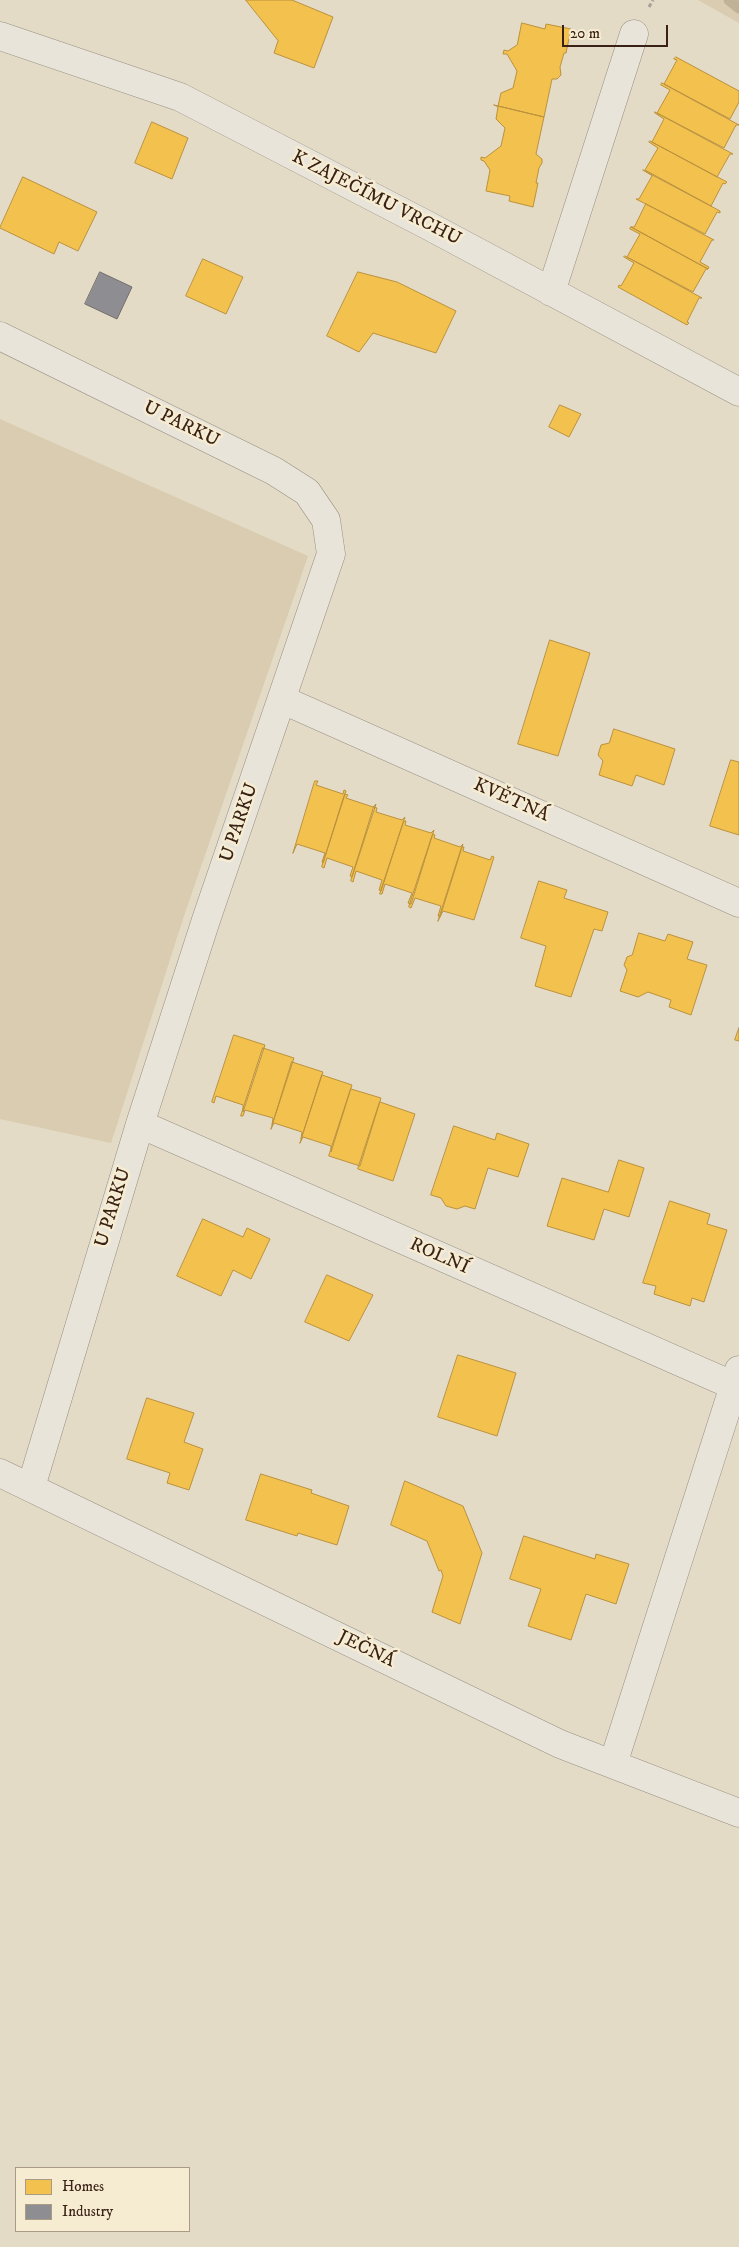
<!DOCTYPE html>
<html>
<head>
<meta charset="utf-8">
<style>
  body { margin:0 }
  #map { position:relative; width:739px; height:2247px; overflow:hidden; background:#e3dbc6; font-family:"IM FELL DW Pica",serif }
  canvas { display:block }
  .legend { position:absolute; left:15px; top:2167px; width:175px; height:65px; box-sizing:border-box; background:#f5ecd2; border:1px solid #aa9b86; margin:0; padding:6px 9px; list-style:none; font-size:15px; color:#3a2115 }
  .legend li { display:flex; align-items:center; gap:10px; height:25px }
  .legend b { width:25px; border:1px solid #aa9b86 }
  .scale { position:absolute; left:562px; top:25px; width:106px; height:22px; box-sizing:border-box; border:2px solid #3a2115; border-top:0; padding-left:6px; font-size:15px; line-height:18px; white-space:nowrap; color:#3a2115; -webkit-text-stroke:4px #f5ecd2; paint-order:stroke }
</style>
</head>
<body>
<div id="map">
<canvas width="739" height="2247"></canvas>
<ul class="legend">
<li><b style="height:14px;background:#f2c14e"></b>Homes</li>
<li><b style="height:14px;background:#8d8d92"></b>Industry</li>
</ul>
<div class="scale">20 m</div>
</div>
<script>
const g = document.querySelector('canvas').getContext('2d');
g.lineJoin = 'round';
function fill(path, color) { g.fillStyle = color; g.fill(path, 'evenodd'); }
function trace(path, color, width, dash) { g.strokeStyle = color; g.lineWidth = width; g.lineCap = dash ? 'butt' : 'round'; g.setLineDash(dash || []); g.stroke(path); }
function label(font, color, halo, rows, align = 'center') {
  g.font = font + ' "IM FELL DW Pica",serif'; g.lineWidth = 5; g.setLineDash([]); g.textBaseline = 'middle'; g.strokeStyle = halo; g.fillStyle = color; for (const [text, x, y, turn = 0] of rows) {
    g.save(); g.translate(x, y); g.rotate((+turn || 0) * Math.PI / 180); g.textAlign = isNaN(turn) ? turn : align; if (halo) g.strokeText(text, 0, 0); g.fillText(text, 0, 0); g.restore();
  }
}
const green = new Path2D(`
  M 698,0 L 739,0 L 739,23 Z
  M 0,419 L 308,556 L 184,916 L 111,1143 L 0,1119 Z`);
const homes = new Path2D(`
  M 246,0 L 292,0 L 333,17 L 314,68 L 274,53 L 278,41 Z
  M 522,23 L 545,29 L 546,24 L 571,29 L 566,53 L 564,53 L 560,67 L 561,75 L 557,79 L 552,79 L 544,117 L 498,106 L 501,93 L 513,88 L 517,71 L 507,54 L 503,54 L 504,50 L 508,51 L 517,45 Z
  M 676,57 L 739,91 L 739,102 L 730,119 L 664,84 L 677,60 L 674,59 Z
  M 662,83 L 739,125 L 736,125 L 724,148 L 657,113 L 670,90 L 661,85 Z
  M 494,105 L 544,117 L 536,154 L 542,159 L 542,163 L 539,168 L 536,183 L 538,183 L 533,207 L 509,201 L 510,196 L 486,191 L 490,170 L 484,161 L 481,160 L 481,157 L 485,158 L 501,146 L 505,128 L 496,119 L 498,107 Z
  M 655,112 L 733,154 L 730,154 L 717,177 L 652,142 L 664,119 L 655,113 Z
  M 152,122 L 188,138 L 172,179 L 135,163 Z
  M 650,141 L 727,182 L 725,184 L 723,183 L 711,206 L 645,170 L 658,148 L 649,142 Z
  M 643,170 L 720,211 L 720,213 L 717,212 L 705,234 L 636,199 L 639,199 L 652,176 Z
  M 23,177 L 97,212 L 78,251 L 59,242 L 54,254 L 0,228 Z
  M 646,204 L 714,240 L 712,240 L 700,262 L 709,267 L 708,269 L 631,227 L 634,227 Z
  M 631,227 L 708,269 L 706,269 L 693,292 L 627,257 L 640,234 L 630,229 Z
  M 625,256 L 702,298 L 699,298 L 687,322 L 689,323 L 687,325 L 618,287 L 619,285 L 621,286 L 634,263 L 624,257 Z
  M 203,259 L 243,277 L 226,314 L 186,296 Z
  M 358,272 L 397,282 L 456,311 L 436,353 L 373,333 L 359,352 L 327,336 Z
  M 560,405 L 581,414 L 569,437 L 549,427 Z
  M 550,640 L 590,653 L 558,756 L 518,744 Z
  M 614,729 L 675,749 L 664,785 L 636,775 L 632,786 L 599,775 L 603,761 L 598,755 L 601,745 L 609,743 Z
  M 731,760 L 739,762 L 739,835 L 710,826 Z
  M 315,781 L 318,781 L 316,785 L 343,794 L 344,790 L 346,791 L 323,863 L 322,862 L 325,853 L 297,844 L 293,853 Z
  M 345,794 L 348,795 L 346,798 L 373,807 L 376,804 L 352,877 L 350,876 L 353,867 L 327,858 L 324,868 L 322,867 Z
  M 374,807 L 377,808 L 376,812 L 402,820 L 405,817 L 381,891 L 379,890 L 382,880 L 356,871 L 353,882 L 351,881 Z
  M 404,821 L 406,821 L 405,825 L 431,833 L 434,830 L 411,904 L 408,903 L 412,893 L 385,884 L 382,894 L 380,894 Z
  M 433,834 L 435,835 L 434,838 L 460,847 L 463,844 L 440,917 L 438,916 L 441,906 L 415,898 L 411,908 L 409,907 Z
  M 462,847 L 464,847 L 463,851 L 490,860 L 492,856 L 494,857 L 474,920 L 443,911 L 438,921 Z
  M 539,881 L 567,890 L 564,898 L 608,912 L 602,931 L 594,929 L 571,997 L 535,986 L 546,946 L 521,938 Z
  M 639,933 L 665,941 L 668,934 L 693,942 L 687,959 L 707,965 L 691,1015 L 669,1007 L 671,1000 L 648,992 L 638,997 L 620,991 L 627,970 L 624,965 L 627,957 L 632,955 Z
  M 739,1028 L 739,1041 L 735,1040 Z
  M 234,1035 L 265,1045 L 243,1112 L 243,1105 L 216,1096 L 214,1103 L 212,1102 Z
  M 263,1048 L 294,1058 L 272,1125 L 273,1118 L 245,1110 L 243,1116 L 241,1116 Z
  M 292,1062 L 323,1072 L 301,1139 L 302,1132 L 274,1123 L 271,1129 Z
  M 322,1075 L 352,1085 L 331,1152 L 331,1146 L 303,1137 L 300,1143 Z
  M 351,1089 L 381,1098 L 360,1166 L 329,1156 Z
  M 380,1102 L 415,1114 L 393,1181 L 358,1169 Z
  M 454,1126 L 495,1140 L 497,1133 L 529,1144 L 518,1177 L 488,1168 L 475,1209 L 465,1206 L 457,1209 L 446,1206 L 441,1198 L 431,1195 Z
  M 619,1160 L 644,1168 L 629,1217 L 604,1209 L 594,1240 L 547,1226 L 562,1178 L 608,1192 Z
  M 670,1201 L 710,1214 L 707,1224 L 727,1230 L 704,1302 L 692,1298 L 690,1306 L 654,1294 L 656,1286 L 643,1283 Z
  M 203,1219 L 243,1237 L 247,1228 L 270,1239 L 251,1279 L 233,1270 L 221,1296 L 177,1276 Z
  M 327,1275 L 373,1295 L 349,1341 L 305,1322 Z
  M 458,1355 L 516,1373 L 497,1436 L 438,1417 Z
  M 147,1398 L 194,1413 L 184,1442 L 203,1449 L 189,1490 L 167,1483 L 170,1473 L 127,1459 Z
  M 261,1474 L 312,1490 L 311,1493 L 349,1506 L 337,1545 L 298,1533 L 297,1536 L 246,1520 Z
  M 405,1481 L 463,1506 L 482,1553 L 460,1624 L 432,1612 L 443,1576 L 441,1570 L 439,1571 L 427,1541 L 391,1525 Z
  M 524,1536 L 595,1559 L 596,1554 L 629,1564 L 616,1604 L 586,1594 L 571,1640 L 528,1626 L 541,1589 L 510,1579 Z`);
const industry = new Path2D(`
  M 100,272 L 132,287 L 117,319 L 85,304 Z`);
const stream = new Path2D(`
  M 729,0 L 739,8`);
const path = new Path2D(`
  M 649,7 L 653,0`);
const minor = new Path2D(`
  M 0,36 L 180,97 L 429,226 L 739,392
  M 551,292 L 634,34
  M 0,336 L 274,471 L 307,492 L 326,520 L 331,554 L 206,920 L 140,1124 L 31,1487
  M 283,700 L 739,903
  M 140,1124 L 739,1388
  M 0,1473 L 560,1744 L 739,1813
  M 613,1764 L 739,1370`);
const streetNames = [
  ["K ZAJEČÍMU VRCHU",376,199,27],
  ["U PARKU",181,425,26],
  ["KVĚTNÁ",511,801,24],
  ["U PARKU",240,823,-71],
  ["U PARKU",114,1208,-73],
  ["ROLNÍ",439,1257,24],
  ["JEČNÁ",366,1650,26]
];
fill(green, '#d9ccb0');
fill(homes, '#f2c14e');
trace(homes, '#bb913d', 1);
fill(industry, '#8d8d92');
trace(industry, '#746d6c', 1);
trace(stream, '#c0b296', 11);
trace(minor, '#989082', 29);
trace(path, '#a8a39a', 3, [4, 2.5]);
trace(minor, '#e9e4da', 28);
label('19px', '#3a2115', '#f5ecd2', streetNames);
</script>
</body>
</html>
